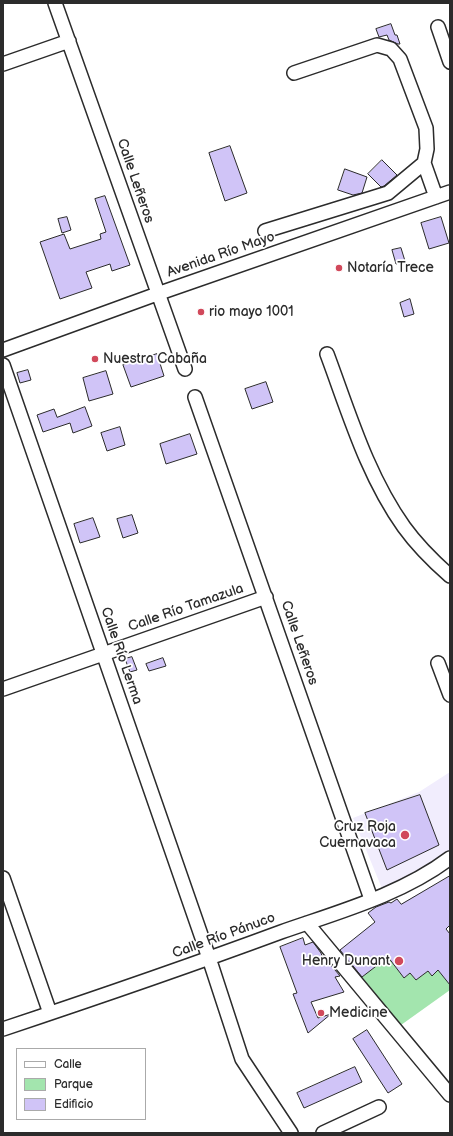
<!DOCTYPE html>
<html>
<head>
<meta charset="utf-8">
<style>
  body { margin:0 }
  #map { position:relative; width:453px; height:1136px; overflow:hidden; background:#fff; font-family:"Balsamiq Sans",sans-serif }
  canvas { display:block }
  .frame { position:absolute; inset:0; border:4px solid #2b2b2b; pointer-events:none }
  .legend { position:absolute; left:16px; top:1048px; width:130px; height:72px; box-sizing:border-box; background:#fff; border:1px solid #aaa; margin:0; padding:5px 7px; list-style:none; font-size:12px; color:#2b2b2b }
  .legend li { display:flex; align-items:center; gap:8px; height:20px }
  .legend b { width:20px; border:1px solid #aaa }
</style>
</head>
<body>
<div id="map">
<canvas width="453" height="1136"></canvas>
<div class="frame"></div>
<ul class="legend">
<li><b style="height:5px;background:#fff"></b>Calle</li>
<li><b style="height:11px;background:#a3e5ae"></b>Parque</li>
<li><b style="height:11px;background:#d0c4f7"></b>Edificio</li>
</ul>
</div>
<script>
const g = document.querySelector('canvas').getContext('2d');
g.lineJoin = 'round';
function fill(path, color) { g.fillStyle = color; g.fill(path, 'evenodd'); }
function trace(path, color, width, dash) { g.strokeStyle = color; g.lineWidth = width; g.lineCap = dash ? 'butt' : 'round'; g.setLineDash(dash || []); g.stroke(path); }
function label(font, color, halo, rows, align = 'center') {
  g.font = font + ' "Balsamiq Sans",sans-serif'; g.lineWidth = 3.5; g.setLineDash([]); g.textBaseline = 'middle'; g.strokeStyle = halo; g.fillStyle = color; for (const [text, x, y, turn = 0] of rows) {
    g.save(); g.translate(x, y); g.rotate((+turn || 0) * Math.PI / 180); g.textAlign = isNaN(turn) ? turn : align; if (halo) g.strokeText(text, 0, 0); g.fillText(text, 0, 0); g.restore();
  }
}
const built = new Path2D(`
  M 450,772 L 450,853 L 383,891 L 353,818 L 419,792 Z`);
const green = new Path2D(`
  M 388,957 L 404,978 L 410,973 L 416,980 L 428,971 L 432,976 L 438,970 L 450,985 L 450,990 L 401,1025 L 362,977 Z`);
const building = new Path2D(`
  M 391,24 L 395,35 L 397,35 L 400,44 L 398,44 L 389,40 L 387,35 L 379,37 L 376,29 Z
  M 230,146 L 247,193 L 225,201 L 209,153 Z
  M 382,160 L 397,175 L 384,186 L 381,187 L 368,174 Z
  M 345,169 L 367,177 L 362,193 L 353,195 L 338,190 Z
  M 105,196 L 130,265 L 112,271 L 110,264 L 86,272 L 92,288 L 60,299 L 40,242 L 64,234 L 70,249 L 101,239 L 100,234 L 106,232 L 95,199 Z
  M 67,217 L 71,230 L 62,233 L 58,219 Z
  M 441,217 L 449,243 L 429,249 L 421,223 Z
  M 401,248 L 405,261 L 396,264 L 392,250 Z
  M 410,299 L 414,314 L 404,317 L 400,303 Z
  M 157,354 L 164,376 L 131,387 L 123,365 Z
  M 28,370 L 31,380 L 20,383 L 17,373 Z
  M 106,371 L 113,394 L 89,401 L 83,378 Z
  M 266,382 L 273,402 L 252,409 L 245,389 Z
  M 85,407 L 92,426 L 73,433 L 70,423 L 43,432 L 37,415 L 54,409 L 57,417 Z
  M 120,427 L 125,445 L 107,451 L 101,433 Z
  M 190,434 L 197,454 L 166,464 L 160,444 Z
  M 132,515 L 138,533 L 123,538 L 117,519 Z
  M 93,518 L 100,537 L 80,543 L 74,524 Z
  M 132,657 L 137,670 L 130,672 L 125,659 Z
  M 163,658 L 166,666 L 149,671 L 146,664 Z
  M 420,795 L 439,845 L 387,870 L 365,813 Z
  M 450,876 L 450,925 L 446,929 L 450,934 L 450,985 L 438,970 L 432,976 L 428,971 L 416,980 L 410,973 L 404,978 L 388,957 L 362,977 L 340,950 L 375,922 L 368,913 L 376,907 L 389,902 L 391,903 L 397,899 L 401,904 Z
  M 303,938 L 305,945 L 313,942 L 321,953 L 323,959 L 325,958 L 340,976 L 335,977 L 344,992 L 311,1002 L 318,1018 L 331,1014 L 308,1033 L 293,994 L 297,993 L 280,947 Z
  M 367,1030 L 402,1084 L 388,1093 L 353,1039 Z
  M 355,1067 L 362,1082 L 304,1108 L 297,1093 Z`);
const minor = new Path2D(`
  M 55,3 L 185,369
  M 438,27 L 450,62
  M 3,64 L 69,41
  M 294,73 L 377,45 L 391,49 L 400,59 L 426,128 L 427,149 L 424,163 L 436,197
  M 265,231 L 388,193 L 424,163
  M 3,350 L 157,294 L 450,192
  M 327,354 C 349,413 367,475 404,527 C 417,545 433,561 450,576
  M 3,365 L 209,958 L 242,1059 L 291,1133
  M 195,397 L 371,899
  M 438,663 L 450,695
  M 3,689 L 266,597
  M 3,878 L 50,1013
  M 307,923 L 450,1095
  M 3,1029 C 96,998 189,966 281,932 C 338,912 401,895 450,858
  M 323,1133 L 379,1107`);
const markers = [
  [339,268,4,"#d1495b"],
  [201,312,4,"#d1495b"],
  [95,359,4,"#d1495b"],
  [405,835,5,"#d1495b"],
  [399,961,5,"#d1495b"],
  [321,1013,4,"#d1495b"]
];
const streetNames = [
  ["Calle Leñeros",135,181,71],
  ["Avenida Río Mayo",221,255,-19],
  ["Calle Río Tamazula",186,608,-19],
  ["Calle Leñeros",299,643,71],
  ["Calle Río Lerma",121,656,71],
  ["Calle Río Pánuco",224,936,-20]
];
const poiNames = [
  ["Notaría Trece",347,268],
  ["rio mayo 1001",209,312],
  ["Nuestra Cabaña",103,359],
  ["Cruz Roja",396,827,"right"],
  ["Cuernavaca",396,843,"right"],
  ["Henry Dunant",390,961,"right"],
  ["Medicine",329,1013]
];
fill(built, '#f1edfd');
fill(green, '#a3e5ae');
fill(building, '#d0c4f7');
trace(building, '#2b2b2b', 1);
trace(minor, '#2b2b2b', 16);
trace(minor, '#fff', 13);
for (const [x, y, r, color] of markers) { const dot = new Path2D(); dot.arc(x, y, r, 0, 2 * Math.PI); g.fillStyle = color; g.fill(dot); trace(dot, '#fff', 1.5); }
label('14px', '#2b2b2b', '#fff', streetNames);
label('14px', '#2b2b2b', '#fff', poiNames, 'left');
</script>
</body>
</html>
